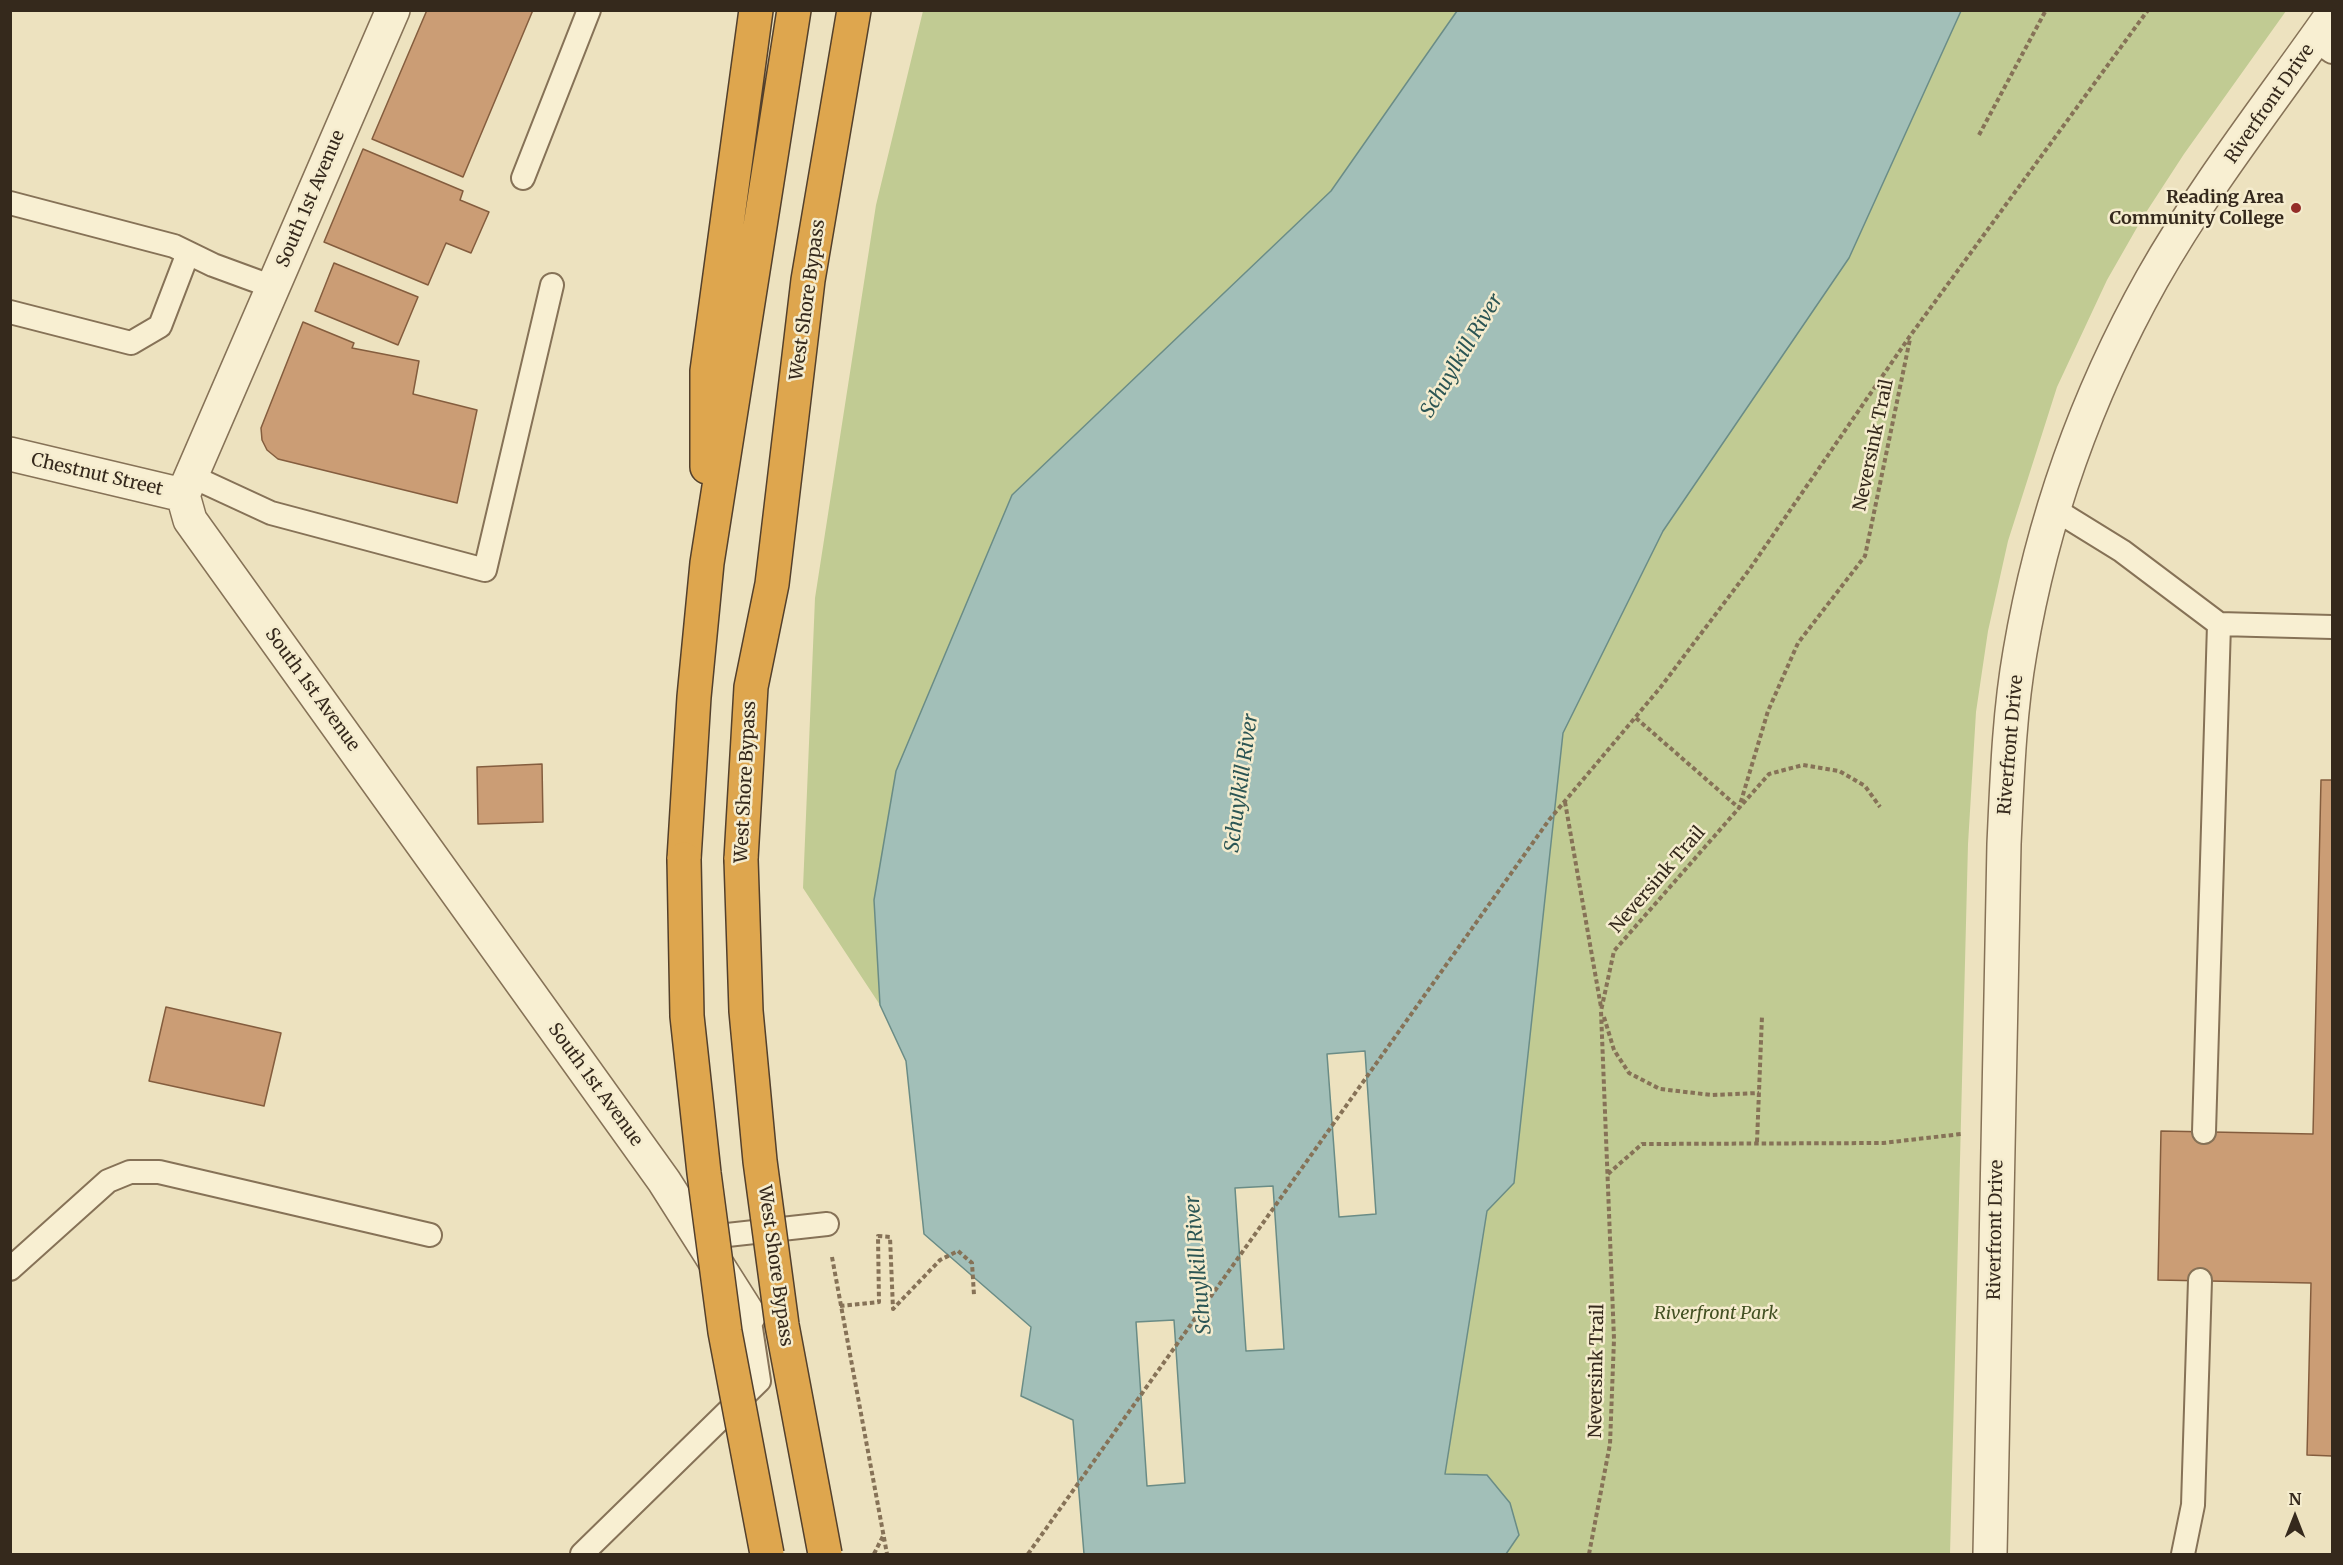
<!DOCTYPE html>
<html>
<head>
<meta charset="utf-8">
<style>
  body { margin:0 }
  #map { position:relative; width:2343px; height:1565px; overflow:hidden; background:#ede2bf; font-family:Merriweather,serif }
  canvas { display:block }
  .frame { position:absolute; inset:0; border:12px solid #35291c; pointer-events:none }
  .north { position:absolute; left:2265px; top:1487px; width:60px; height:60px; -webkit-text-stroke:4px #f5ecce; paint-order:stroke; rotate:0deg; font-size:16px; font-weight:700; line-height:24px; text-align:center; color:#35291c }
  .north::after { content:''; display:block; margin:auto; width:21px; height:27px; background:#35291c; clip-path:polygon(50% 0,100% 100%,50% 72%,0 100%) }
</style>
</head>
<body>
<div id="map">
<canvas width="2343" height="1565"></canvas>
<div class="frame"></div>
<div class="north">N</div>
</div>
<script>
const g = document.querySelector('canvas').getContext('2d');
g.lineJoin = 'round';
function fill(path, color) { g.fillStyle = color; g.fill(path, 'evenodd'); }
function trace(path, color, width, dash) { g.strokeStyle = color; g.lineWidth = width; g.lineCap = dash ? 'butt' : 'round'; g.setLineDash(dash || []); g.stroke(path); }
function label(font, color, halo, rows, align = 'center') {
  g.font = font + ' Merriweather,serif'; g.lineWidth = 5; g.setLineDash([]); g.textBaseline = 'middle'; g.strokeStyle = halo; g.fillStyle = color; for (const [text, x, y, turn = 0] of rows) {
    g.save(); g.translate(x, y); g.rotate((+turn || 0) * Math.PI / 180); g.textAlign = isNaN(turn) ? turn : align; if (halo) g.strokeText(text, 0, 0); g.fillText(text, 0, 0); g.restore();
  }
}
const green = new Path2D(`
  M 923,11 L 1457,11 L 1331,191 L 1012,495 L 874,900 L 880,1005 L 803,888 L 815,598 L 876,205 Z
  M 1961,11 L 2286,11 L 2184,154 L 2143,217 L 2107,280 L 2057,387 L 2008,541 L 1988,631 L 1976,712 L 1968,844 L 1950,1554 L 1506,1554 L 1519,1535 L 1445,1475 L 1487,1211 L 1514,1183 L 1563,733 L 1663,531 L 1849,258 Z`);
const water = new Path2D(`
  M 1457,11 L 1961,11 L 1849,258 L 1663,531 L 1563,733 L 1514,1183 L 1487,1211 L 1445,1474 L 1487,1475 L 1510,1503 L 1519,1535 L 1506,1554 L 1084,1554 L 1073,1420 L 1021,1396 L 1031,1327 L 924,1234 L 906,1061 L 880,1005 L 874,900 L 896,771 L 1012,495 L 1331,191 ZM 1365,1051 L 1376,1214 L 1339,1217 L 1327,1054 ZM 1273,1186 L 1284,1349 L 1246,1351 L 1235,1188 ZM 1174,1320 L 1185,1483 L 1147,1486 L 1136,1322 Z`);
const building = new Path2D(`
  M 427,10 L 533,10 L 463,177 L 372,139 Z
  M 363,149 L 463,191 L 460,200 L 489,212 L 471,253 L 446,243 L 428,285 L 324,242 Z
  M 334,263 L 418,297 L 398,345 L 315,311 Z
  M 303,322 L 354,343 L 352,348 L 419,361 L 413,394 L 477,410 L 457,503 L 278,459 L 267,450 L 262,440 L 261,428 Z
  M 542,764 L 543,822 L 478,824 L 477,767 Z
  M 2321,780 L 2332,780 L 2332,1456 L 2307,1455 L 2311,1283 L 2158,1280 L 2161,1131 L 2313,1134 Z
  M 166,1007 L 281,1033 L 264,1106 L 149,1081 Z`);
const path = new Path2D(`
  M 1979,135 L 2046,10
  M 1636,718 L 1739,808 L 1769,774 L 1803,765 L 1839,771 L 1865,786 L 1880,807
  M 1565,802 L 1601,1007
  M 1604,1017 L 1614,1050 L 1629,1073 L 1660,1089 L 1712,1095 L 1759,1093
  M 1757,1142 L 1762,1016
  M 1608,1174 L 1642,1144 L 1883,1143 L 1961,1134
  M 832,1257 L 887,1554
  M 840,1306 L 879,1302 L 878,1236 L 890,1237 L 893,1309 L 940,1260 L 958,1251 L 972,1263 L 974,1295
  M 874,1554 L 883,1536
  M 1028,1554 L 1549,820 L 1660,688 L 1749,570 L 1910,336 L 2148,10
  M 1589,1554 L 1610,1444 L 1614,1339 L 1601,1011 L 1614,951 L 1739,808 L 1768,711 L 1798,643 L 1865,556 L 1910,339`);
const lane = new Path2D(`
  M 2315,40 L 2332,52
  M 523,178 L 589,10
  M 10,203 L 174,246 L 213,265 L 273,287
  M 10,312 L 131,343 L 160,326 L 188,253
  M 191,476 L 271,513 L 485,570 L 552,285
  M 2054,509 L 2122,551 L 2219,624 L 2332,627
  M 2204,1132 L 2219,624
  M 700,1238 L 827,1224
  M 10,1269 L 108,1181 L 130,1172 L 159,1172 L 430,1235
  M 582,1554 L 759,1381 L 749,1315
  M 2183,1554 L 2193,1505 L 2200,1280`);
const street = new Path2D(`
  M 393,10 L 183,495 L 190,520 L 664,1181 L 749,1315
  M 10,454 L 183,495
  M 1990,1554 L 2004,844 C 2007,780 2009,715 2020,652 C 2042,522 2087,395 2152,279 C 2204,187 2271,102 2332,15`);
const highway = new Path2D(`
  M 707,467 L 707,371 L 756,10
  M 684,859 L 694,697 L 707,563 L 794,10
  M 741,859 L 751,687 L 772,584 L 808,280 L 854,10`);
const highwayBridge = new Path2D(`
  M 684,859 L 687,1016 L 704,1173 L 725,1332 L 767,1554
  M 741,859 L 746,1011 L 760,1161 L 782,1325 L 825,1554`);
const markers = [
  [2296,208,6,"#942d28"]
];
const streetNames = [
  ["Riverfront Drive",2270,104,-55],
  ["South 1st Avenue",311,199,-67],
  ["West Shore Bypass",808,300,-82],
  ["Neversink Trail",1874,445,-78],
  ["Chestnut Street",97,475,13],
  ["South 1st Avenue",312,690,54],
  ["Riverfront Drive",2011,745,-85],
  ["West Shore Bypass",746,782,-87],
  ["Neversink Trail",1658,880,-49],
  ["South 1st Avenue",595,1085,54],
  ["Riverfront Drive",1996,1230,-89],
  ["West Shore Bypass",775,1266,82],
  ["Neversink Trail",1597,1371,-89]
];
const poiNames = [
  ["Reading Area",2284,198],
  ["Community College",2284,219]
];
const parkNames = [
  ["Riverfront Park",1716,1314]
];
const waterNames = [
  ["Schuylkill River",1462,356,-59],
  ["Schuylkill River",1242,783,-82],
  ["Schuylkill River",1199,1265,-95]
];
fill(green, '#c1cb93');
fill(water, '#a2bfb8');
trace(water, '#6a8c86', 1.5);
fill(building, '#cb9d75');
trace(building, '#845d3e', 1.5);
trace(lane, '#867257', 26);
trace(street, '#867257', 36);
trace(highway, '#53402c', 36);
trace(path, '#867257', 4, [4.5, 3]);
trace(lane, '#f8efd2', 22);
trace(street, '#f8efd2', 33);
trace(highway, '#dea64e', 33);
trace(highwayBridge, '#53402c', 36, []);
trace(highwayBridge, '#dea64e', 33);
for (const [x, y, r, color] of markers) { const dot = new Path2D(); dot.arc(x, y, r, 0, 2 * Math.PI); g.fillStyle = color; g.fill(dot); trace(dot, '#f5ecce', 2); }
label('18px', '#35291c', '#f5ecce', streetNames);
label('bold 18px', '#35291c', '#f5ecce', poiNames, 'right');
label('italic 18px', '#435123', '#f5ecce', parkNames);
label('italic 20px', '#2b5554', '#f5ecce', waterNames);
</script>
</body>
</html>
